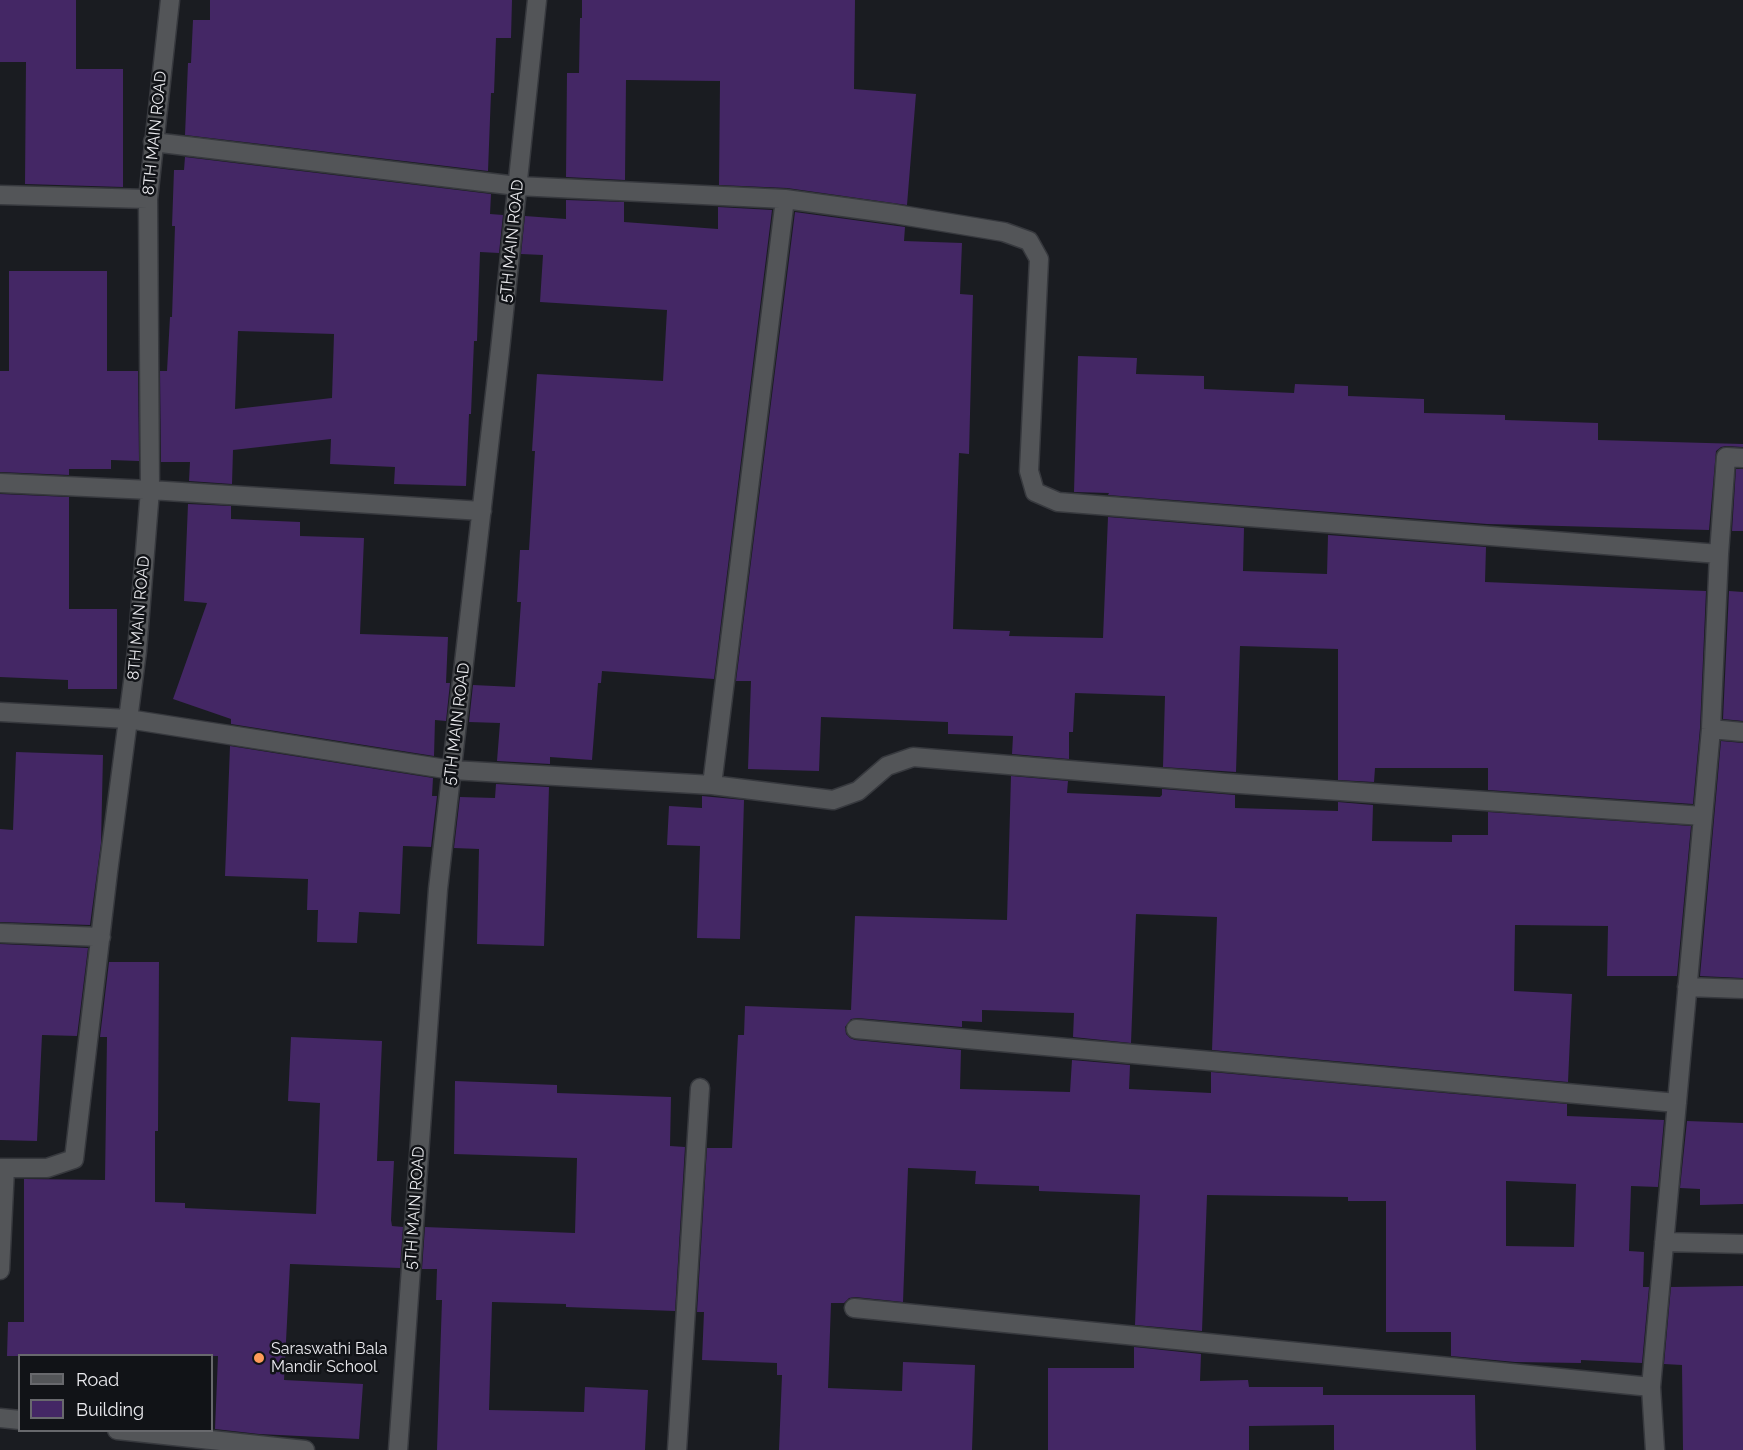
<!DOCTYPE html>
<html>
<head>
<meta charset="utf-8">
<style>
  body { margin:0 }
  #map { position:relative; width:1743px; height:1450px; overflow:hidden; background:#1a1c21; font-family:Raleway,sans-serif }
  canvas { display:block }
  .legend { position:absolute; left:18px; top:1354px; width:195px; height:78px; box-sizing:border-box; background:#111317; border:2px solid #68696d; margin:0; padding:8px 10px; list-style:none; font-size:18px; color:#eaeaee }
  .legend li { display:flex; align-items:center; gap:12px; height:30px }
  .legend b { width:30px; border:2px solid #68696d }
</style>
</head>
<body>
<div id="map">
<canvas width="1743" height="1450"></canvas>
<ul class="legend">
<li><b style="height:8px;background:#535558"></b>Road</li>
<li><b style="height:16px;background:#442765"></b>Building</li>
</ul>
</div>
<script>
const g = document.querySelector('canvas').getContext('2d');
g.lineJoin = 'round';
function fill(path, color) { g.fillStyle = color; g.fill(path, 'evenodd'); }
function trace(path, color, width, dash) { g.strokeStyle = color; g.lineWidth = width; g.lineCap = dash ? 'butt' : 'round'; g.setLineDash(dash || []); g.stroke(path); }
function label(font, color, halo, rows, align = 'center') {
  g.font = font + ' Raleway,sans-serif'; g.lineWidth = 5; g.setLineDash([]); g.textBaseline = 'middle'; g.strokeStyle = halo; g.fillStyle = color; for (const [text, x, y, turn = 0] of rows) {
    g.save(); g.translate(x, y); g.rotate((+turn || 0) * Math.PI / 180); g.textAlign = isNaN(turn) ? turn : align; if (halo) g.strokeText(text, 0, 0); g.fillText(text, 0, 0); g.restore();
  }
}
const building = new Path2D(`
  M 0,0 L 76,0 L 76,69 L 123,69 L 123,187 L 25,184 L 26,62 L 0,62 Z
  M 210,0 L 512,0 L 511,38 L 496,38 L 494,93 L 491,93 L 488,171 L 185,135 L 188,63 L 191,63 L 193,20 L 210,20 Z
  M 582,0 L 855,0 L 854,89 L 916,94 L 907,205 L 787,188 L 719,185 L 720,81 L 626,80 L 625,180 L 566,177 L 567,73 L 579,73 L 580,18 L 582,18 Z
  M 185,157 L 491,194 L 490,214 L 503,215 L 499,253 L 480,252 L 477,341 L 474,341 L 471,414 L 469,414 L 466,486 L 394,484 L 395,467 L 330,464 L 331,439 L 233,450 L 232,484 L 189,481 L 190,462 L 161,462 L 160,371 L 167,371 L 170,317 L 172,317 L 175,226 L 172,226 L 174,170 L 184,170 ZM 238,331 L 334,334 L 332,398 L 235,409 Z
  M 566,200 L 624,202 L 624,222 L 718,229 L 718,207 L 772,210 L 714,679 L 602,671 L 601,683 L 598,683 L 592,760 L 550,757 L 550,764 L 497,761 L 500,723 L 469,722 L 473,685 L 515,687 L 521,602 L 517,602 L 520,550 L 529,550 L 535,451 L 532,451 L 537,374 L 663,381 L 667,310 L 540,302 L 543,255 L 521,254 L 525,216 L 566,219 Z
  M 795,212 L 905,227 L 904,241 L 962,243 L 960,294 L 973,295 L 969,454 L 959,453 L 953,629 L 1010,631 L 1009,636 L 1103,638 L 1108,517 L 1244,528 L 1243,571 L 1327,574 L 1328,535 L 1486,547 L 1485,582 L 1706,591 L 1700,728 L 1693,804 L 1488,790 L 1488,768 L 1375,768 L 1374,782 L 1338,780 L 1338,649 L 1240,646 L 1236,772 L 1163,767 L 1165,696 L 1075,693 L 1073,732 L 1069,732 L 1069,759 L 1012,754 L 1013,736 L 948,734 L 948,722 L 821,717 L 819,771 L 748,769 L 751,681 L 736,681 Z
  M 9,271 L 107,271 L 107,371 L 138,371 L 139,461 L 111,460 L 111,469 L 69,469 L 69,475 L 0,472 L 0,371 L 9,371 Z
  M 1078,356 L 1137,358 L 1136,374 L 1204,376 L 1204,389 L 1294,393 L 1295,384 L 1348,386 L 1348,396 L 1424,399 L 1424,413 L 1505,415 L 1505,420 L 1598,423 L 1598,440 L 1743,444 L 1743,447 L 1726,446 L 1721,447 L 1716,451 L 1709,530 L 1487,524 L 1108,495 L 1109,493 L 1074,492 Z
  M 1736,469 L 1743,469 L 1743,531 L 1732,531 Z
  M 0,494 L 69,497 L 69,609 L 117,609 L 117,689 L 68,689 L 68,680 L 0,677 Z
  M 188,504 L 231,506 L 231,519 L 300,522 L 300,536 L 364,538 L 360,634 L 448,637 L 446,683 L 450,683 L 446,721 L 435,720 L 434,756 L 231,724 L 231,719 L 173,699 L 207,603 L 184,601 Z
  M 1729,591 L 1743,592 L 1743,721 L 1723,719 Z
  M 1721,741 L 1743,743 L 1743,978 L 1700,976 Z
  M 230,746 L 433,778 L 432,796 L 437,796 L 431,847 L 403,846 L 400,914 L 359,912 L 357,943 L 317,942 L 318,910 L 307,910 L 308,879 L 225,876 Z
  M 16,752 L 103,755 L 101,843 L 90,925 L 0,922 L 0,829 L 13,830 Z
  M 1011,776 L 1068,781 L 1067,793 L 1160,797 L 1162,795 L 1162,789 L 1235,795 L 1235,808 L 1338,811 L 1338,802 L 1373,805 L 1372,841 L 1452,842 L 1452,835 L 1488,835 L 1488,812 L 1691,826 L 1677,976 L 1607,976 L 1608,926 L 1515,925 L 1514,991 L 1572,994 L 1568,1082 L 1212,1050 L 1217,917 L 1136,914 L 1131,1043 L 1073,1037 L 1074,1013 L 982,1010 L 982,1022 L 962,1021 L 962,1027 L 857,1018 L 851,1019 L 845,1027 L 846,1034 L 850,1038 L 855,1040 L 961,1050 L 960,1089 L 1070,1092 L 1072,1060 L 1130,1065 L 1129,1089 L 1211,1093 L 1211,1072 L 1567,1104 L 1567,1116 L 1664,1120 L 1658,1187 L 1631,1186 L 1629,1251 L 1644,1252 L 1643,1287 L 1649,1287 L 1642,1363 L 1581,1360 L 1581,1363 L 1515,1362 L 1451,1356 L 1451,1332 L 1386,1332 L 1386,1201 L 1348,1201 L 1348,1197 L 1207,1195 L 1202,1331 L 1135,1325 L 1140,1195 L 1039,1191 L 1039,1186 L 975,1184 L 976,1171 L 908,1168 L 903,1302 L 855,1297 L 849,1298 L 844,1303 L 831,1303 L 828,1388 L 902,1391 L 903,1362 L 975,1365 L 972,1450 L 779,1450 L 782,1375 L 777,1375 L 777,1363 L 702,1360 L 704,1312 L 697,1312 L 707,1148 L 732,1148 L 738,1035 L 744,1035 L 745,1006 L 851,1010 L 855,916 L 1007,920 ZM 1506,1181 L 1576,1184 L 1574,1247 L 1506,1246 Z
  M 496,784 L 549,787 L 544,946 L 477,944 L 479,849 L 454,848 L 460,797 L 495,798 Z
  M 702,796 L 744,800 L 740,939 L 697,938 L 700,846 L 667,845 L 669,806 L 702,808 Z
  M 0,944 L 88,948 L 77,1036 L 42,1035 L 37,1141 L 0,1140 Z
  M 109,962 L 159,962 L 158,1131 L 155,1131 L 155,1202 L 185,1203 L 185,1208 L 316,1214 L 320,1103 L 288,1101 L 291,1037 L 382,1041 L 377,1161 L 394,1161 L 391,1220 L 392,1226 L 403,1227 L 400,1268 L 290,1264 L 284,1380 L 363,1384 L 359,1439 L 259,1434 L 215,1429 L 218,1356 L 7,1356 L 8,1322 L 24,1322 L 24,1179 L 105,1180 L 107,1037 L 100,1037 Z
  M 455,1081 L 557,1085 L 557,1093 L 671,1097 L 670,1146 L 685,1147 L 675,1311 L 566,1307 L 566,1304 L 492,1302 L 489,1410 L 584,1412 L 585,1387 L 648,1390 L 645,1450 L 437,1450 L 442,1300 L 436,1300 L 437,1269 L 422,1269 L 425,1227 L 575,1233 L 577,1158 L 454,1154 Z
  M 1687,1121 L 1743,1123 L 1743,1204 L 1700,1205 L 1700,1189 L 1680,1188 Z
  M 1743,1286 L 1743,1450 L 1683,1450 L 1682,1365 L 1664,1364 L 1671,1287 Z
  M 1134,1347 L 1201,1354 L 1200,1381 L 1248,1380 L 1249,1387 L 1323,1387 L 1323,1395 L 1475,1395 L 1476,1450 L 1334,1450 L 1334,1425 L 1249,1426 L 1249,1450 L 1048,1450 L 1048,1368 L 1134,1368 Z`);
const minor = new Path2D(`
  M 0,195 L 148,199
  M 785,199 L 895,214 L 1004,232 L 1029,241 L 1039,259 L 1029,471 L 1035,492 L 1058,502 L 1719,554 L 1711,729 L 1651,1387 L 1655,1450
  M 0,483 L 150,490 L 482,511
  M 1719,554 L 1726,457 L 1743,458
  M 0,712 L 128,719 L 452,770 L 712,785 L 785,199 L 517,186 L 153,142
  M 1711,729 L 1743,732
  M 712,785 L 833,800 L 858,791 L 887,766 L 913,757 L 1225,783 L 1703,816
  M 0,933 L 101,937
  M 1687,987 L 1743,989
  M 856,1029 L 1677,1103
  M 0,1168 L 47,1168 L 74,1159 L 108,872 L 137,651 L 150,490 L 148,199 L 170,0
  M 1664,1242 L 1743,1244
  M 0,1270 L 5,1168
  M 854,1308 L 1651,1387
  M 0,1418 L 20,1420
  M 117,1430 L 305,1450
  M 398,1450 L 438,889 L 500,350 L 537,0
  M 677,1450 L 700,1088`);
const markers = [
  [259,1358,6,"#ff9b59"]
];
const streetNames = [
  ["8TH MAIN ROAD",155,133,-84],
  ["5TH MAIN ROAD",512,241,-84],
  ["8TH MAIN ROAD",139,618,-85],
  ["5TH MAIN ROAD",457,724,-83],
  ["5TH MAIN ROAD",415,1208,-86]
];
const poiNames = [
  ["Saraswathi Bala",271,1349],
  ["Mandir School",271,1367]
];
fill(building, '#442765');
trace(minor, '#37393e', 21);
trace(minor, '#535558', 18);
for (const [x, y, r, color] of markers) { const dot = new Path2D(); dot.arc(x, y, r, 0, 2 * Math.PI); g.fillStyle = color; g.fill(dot); trace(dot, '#111317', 2); }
label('16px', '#eaeaee', '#111317', streetNames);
label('16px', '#eaeaee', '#111317', poiNames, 'left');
</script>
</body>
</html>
